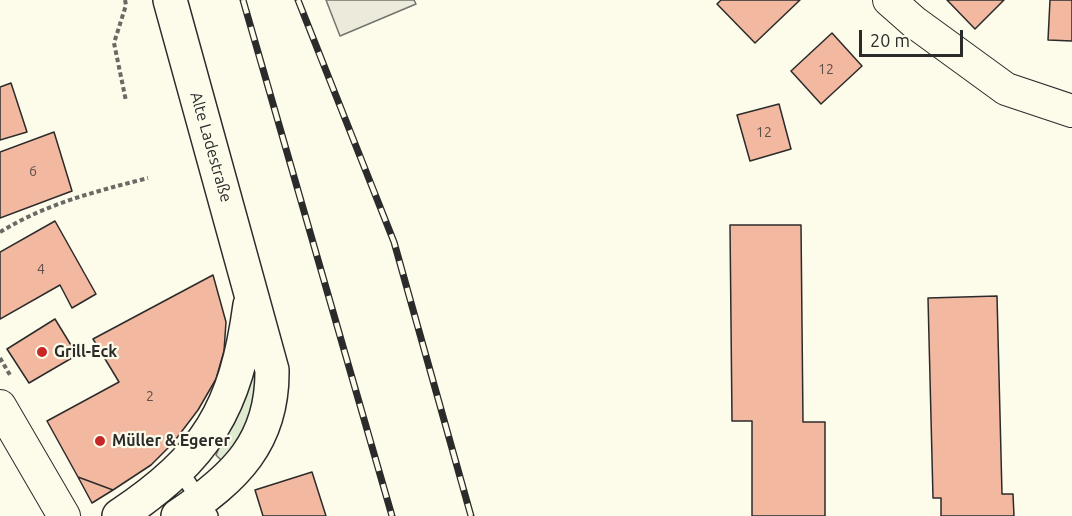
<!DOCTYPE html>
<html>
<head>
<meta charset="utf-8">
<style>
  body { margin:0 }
  #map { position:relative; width:1072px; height:516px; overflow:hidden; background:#fdfbea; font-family:Ubuntu,sans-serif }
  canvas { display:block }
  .scale { position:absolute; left:859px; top:30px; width:104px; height:27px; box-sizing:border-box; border:3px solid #2b2b2b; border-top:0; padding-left:8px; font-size:18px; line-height:21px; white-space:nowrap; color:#2b2b2b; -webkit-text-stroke:4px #fdfbea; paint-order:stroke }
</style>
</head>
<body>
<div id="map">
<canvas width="1072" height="516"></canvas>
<div class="scale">20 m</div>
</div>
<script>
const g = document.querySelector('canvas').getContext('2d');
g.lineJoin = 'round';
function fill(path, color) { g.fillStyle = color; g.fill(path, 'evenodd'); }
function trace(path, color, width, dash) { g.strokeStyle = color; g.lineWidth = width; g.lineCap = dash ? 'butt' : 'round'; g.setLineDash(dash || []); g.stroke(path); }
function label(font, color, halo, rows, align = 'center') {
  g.font = font + ' Ubuntu,sans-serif'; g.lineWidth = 4.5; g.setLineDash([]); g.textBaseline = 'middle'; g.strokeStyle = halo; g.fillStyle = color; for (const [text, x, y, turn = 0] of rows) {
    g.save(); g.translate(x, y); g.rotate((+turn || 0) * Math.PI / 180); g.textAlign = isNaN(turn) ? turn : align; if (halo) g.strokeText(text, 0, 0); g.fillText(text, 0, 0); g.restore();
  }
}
const green = new Path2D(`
  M 259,355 L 255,423 L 222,461 L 216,455 Z`);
const parking = new Path2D(`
  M 326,0 L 414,0 L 416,4 L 340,36 Z`);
const building = new Path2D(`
  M 721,0 L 800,0 L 755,43 L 717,4 Z
  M 947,0 L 1004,0 L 975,29 Z
  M 1050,0 L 1072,0 L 1072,41 L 1048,40 Z
  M 832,33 L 862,66 L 821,104 L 791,71 Z
  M 11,83 L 27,132 L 0,140 L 0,87 Z
  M 779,104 L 791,149 L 750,161 L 737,115 Z
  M 54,132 L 72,191 L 0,218 L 0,152 Z
  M 55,221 L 96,294 L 72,308 L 60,285 L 0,319 L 0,252 Z
  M 730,225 L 801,225 L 803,422 L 825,422 L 825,516 L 752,516 L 752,421 L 732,421 Z
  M 213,275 L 226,322 L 224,351 L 216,379 L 198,410 L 173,443 L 151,465 L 113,490 L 78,477 L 47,421 L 119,382 L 93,339 Z
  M 997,296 L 1002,494 L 1013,494 L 1014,516 L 941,516 L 941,498 L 933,498 L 928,298 Z
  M 55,319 L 77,355 L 29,383 L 7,349 Z
  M 312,472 L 326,516 L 263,516 L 255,490 Z
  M 78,477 L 113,490 L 92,503 Z`);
const path = new Path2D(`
  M 125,0 L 126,5 L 114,43 L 126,101
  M 0,232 C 48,203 94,192 148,178
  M 0,358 L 10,375`);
const service = new Path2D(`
  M 179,469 L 210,516`);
const minor = new Path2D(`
  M 889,0 L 914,22 L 1006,89 L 1072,111
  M 0,406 L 64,516`);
const tertiary = new Path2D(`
  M 170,0 L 272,370 C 273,442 235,478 178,516
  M 119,516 C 207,457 236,409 250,305`);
const rail = new Path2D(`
  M 243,0 L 392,516
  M 298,0 L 394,242 L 471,516`);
const markers = [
  [42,352,6,"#c62828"],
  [100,441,6,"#c62828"]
];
const numberNames = [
  ["12",826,69],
  ["12",764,132],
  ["6",33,171],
  ["4",41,269],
  ["2",150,396]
];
const streetNames = [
  ["Alte Ladestraße",211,147,74]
];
const poiNames = [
  ["Grill-Eck",54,352],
  ["Müller & Egerer",112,441]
];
fill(green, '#deebd1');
trace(green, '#74746e', 1.5);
fill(parking, '#eceadb');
trace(parking, '#74746e', 1.5);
fill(building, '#f2b8a0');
trace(building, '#2b2b2b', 1.5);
trace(service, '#2b2b2b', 18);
trace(minor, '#2b2b2b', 34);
trace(tertiary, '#2b2b2b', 36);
trace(path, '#6a6964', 4, [4.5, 3]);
trace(service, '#fdfbea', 15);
trace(minor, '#fdfbea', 32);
trace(tertiary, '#fdfbea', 33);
trace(rail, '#2b2b2b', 7);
trace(rail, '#fdfbea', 4.5, [14]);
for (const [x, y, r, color] of markers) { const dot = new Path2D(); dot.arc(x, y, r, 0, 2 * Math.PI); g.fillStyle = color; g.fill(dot); trace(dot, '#fdfbea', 2); }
label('14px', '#5d4e48', null, numberNames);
label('16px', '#2b2b2b', '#fdfbea', streetNames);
label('bold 16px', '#2b2b2b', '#fdfbea', poiNames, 'left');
</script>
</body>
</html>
